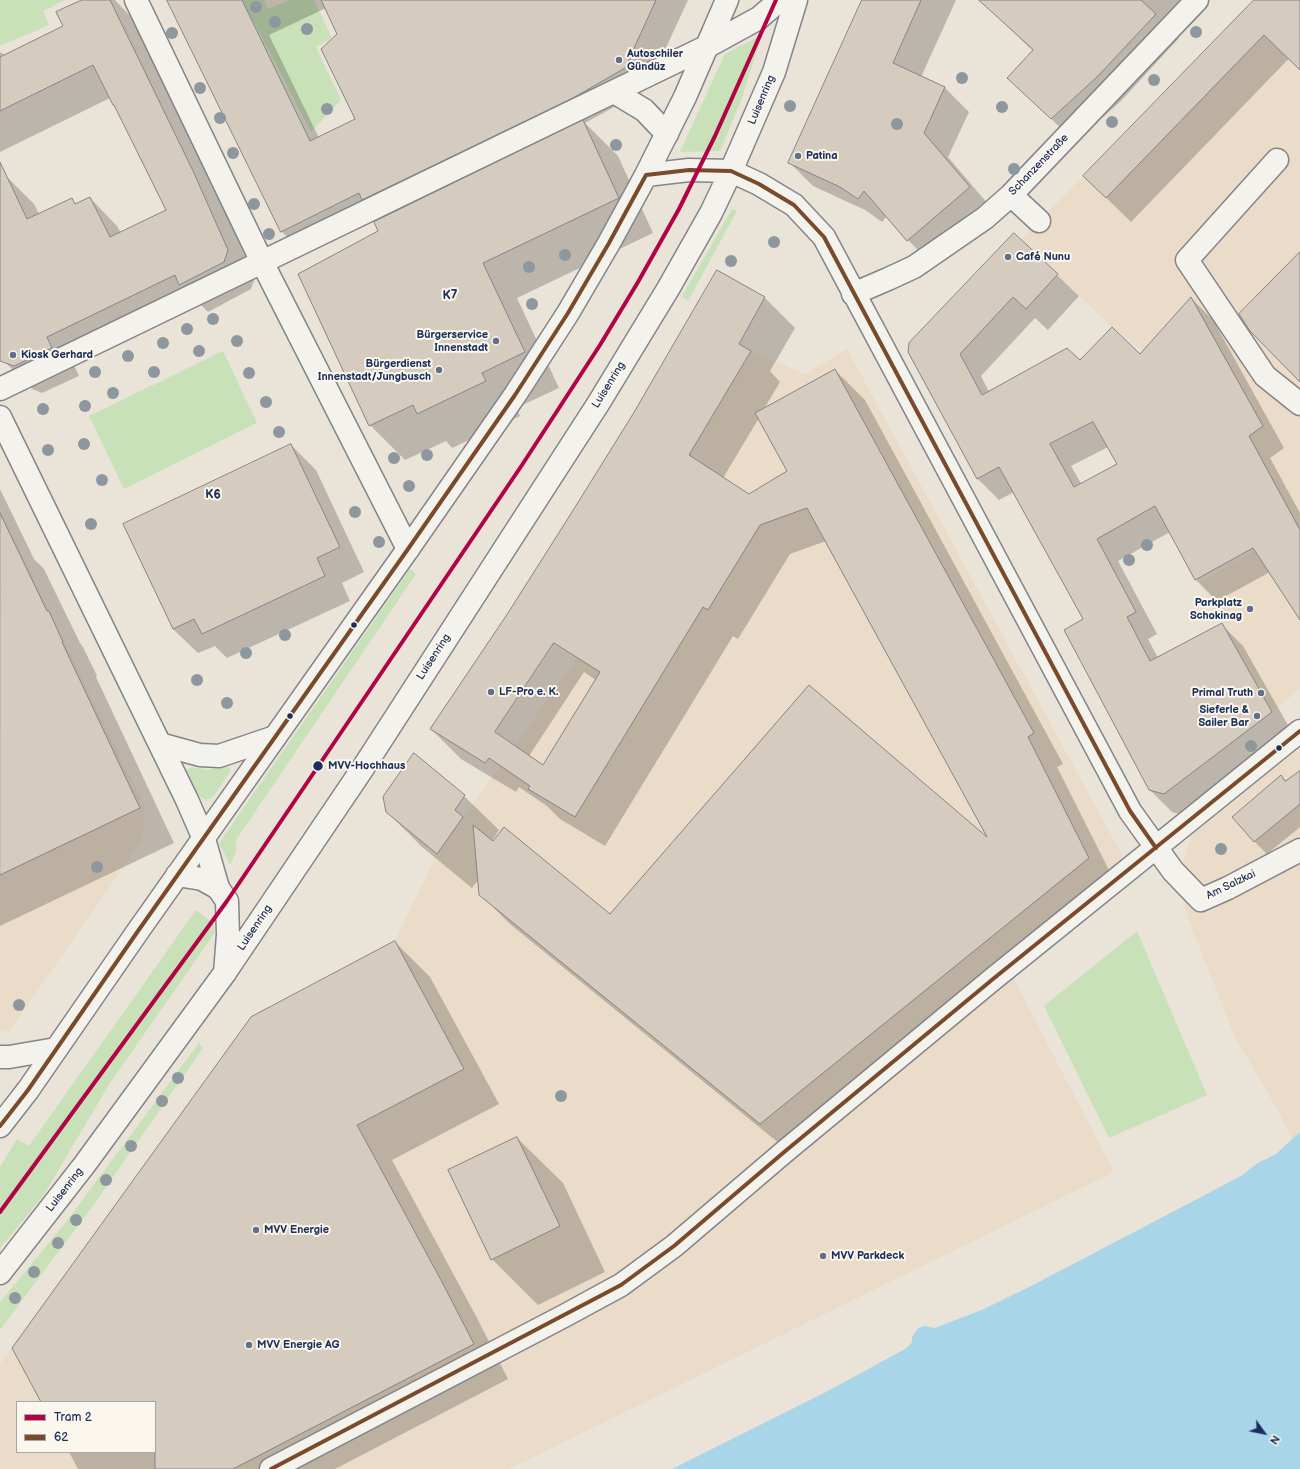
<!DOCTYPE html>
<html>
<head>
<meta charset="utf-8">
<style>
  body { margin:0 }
  #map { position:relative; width:1300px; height:1469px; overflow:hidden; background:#eae3d8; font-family:"Balsamiq Sans",sans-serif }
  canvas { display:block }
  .legend { position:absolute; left:16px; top:1401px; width:140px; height:52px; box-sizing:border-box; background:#fbf7ec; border:1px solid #a1a7b3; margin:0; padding:5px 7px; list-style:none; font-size:12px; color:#1b2f5e }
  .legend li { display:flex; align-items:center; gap:8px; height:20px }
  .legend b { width:20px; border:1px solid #a1a7b3 }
  .north { position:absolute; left:1244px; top:1413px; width:40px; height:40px; -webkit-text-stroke:3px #fbf7ec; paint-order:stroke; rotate:123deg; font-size:11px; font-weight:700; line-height:16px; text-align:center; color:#1b2f5e }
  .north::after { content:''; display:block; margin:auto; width:14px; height:18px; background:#1b2f5e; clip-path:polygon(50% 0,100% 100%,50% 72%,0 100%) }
</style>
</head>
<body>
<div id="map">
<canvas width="1300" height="1469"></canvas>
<ul class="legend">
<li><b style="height:5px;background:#b10346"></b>Tram 2</li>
<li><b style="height:5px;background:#7a4b2a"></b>62</li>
</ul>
<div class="north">N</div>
</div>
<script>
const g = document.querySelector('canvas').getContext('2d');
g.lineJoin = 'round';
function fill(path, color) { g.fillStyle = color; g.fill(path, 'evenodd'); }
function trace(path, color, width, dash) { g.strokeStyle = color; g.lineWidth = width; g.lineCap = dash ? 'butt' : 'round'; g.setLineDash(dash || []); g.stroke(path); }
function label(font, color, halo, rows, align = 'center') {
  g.font = font + ' "Balsamiq Sans",sans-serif'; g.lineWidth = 4; g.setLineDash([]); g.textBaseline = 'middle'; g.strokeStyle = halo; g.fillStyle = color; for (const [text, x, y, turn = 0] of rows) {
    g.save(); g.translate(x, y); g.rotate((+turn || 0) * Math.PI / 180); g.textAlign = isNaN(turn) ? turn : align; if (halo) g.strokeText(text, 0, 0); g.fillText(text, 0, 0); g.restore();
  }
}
const built = new Path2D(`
  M 1254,0 L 1261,0 L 1300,40 L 1300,689 L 1272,712 L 1232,642 L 1222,620 L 1200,583 L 1254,550 L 1151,362 L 1143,351 L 1112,327 L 1021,240 Z
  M 847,349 L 1128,866 L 1006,964 L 1114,1172 L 509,1469 L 0,1469 L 0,1364 L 251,1017 L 395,941 L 437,854 L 577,658 L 642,557 L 632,549 L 751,351 L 805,374 ZM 17,1402 L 155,1402 L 155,1452 L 17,1452 Z
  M 0,511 L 144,804 L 143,839 L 9,1032 L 0,1030 Z
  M 1300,744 L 1300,1132 L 1292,1140 L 1280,1114 L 1234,1035 L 1185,910 L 1182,867 L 1191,836 Z`);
const green = new Path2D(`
  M 0,0 L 65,0 L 43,11 L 49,25 L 0,46 Z
  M 237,0 L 264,0 L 268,9 L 290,0 L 314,0 L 332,38 L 316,47 L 341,100 L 311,132 L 254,22 L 249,24 Z
  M 756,38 L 760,41 L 742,98 L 720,151 L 680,152 L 725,54 Z
  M 732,209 L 737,211 L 688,301 L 682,296 Z
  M 223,351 L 257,423 L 124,489 L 89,416 Z
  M 410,569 L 416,574 L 236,840 L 236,852 L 230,865 L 219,843 Z
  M 192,767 L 207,770 L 228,767 L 231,770 L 213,797 L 206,800 L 200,797 L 186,770 Z
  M 196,910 L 214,924 L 214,934 L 110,1083 L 43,1196 L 0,1248 L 0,1167 L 17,1139 L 29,1146 Z
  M 1137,931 L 1207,1095 L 1109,1138 L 1044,1006 Z
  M 199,1043 L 203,1048 L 92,1207 L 0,1330 L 0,1302 L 66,1222 Z`);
const water = new Path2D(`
  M 1300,1132 L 1300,1469 L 672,1469 L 826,1392 L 905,1349 L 909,1346 L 912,1342 L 912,1337 L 918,1328 L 925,1326 L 935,1328 L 984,1309 L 1035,1284 L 1241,1176 L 1258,1163 L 1276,1154 Z`);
const shadow = new Path2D(`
  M 84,0 L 115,0 L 132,18 L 221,202 L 255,278 L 251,289 L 208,312 L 200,304 L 74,365 L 79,376 L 42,393 L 32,389 L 4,361 L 0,353 L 0,179 L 6,176 L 34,204 L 39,214 L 71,199 L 77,205 L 90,198 L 117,226 L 121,233 L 167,211 L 118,109 L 113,105 L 110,98 L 0,152 L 0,52 L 5,55 L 64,26 Z
  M 168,0 L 688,0 L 647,89 L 585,123 L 618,156 L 653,233 L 517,298 L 559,388 L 516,408 L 520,416 L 452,448 L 446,441 L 405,460 L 370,425 L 380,232 L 383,219 L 379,215 L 304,253 L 282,232 ZM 326,8 L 338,34 L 356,119 L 319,138 L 269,35 Z
  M 863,0 L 956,0 L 921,77 L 945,88 L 969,112 L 948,157 L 994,211 L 932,264 L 908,240 L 887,216 L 882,222 L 865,210 L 813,186 L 789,162 Z
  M 992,0 L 1190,0 L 1166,26 L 1179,38 L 1121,101 L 1075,142 L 1009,78 L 1033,51 L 989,8 Z
  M 1255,0 L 1300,0 L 1300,47 L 1131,222 L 1084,176 Z
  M 1014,234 L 1079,296 L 1048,330 L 1035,318 L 981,376 L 989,392 L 1080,362 L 1140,355 L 1191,298 L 1213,320 L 1284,448 L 1270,458 L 1300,513 L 1300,618 L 1270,572 L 1217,601 L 1196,580 L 1170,532 L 1118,561 L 1157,634 L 1148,639 L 1158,658 L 1221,624 L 1243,646 L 1293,734 L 1186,816 L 1172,812 L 1150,790 L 1084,620 L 1014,492 L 999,500 L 978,479 L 909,352 ZM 1108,447 L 1118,465 L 1082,485 L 1071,466 Z
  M 718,271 L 765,298 L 795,328 L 770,371 L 780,382 L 764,409 L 835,370 L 865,400 L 1063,764 L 1057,767 L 1118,888 L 791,1153 L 510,924 L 480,894 L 479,879 L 472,888 L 422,847 L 387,812 L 464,796 L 499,830 L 492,841 L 610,916 L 990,841 L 826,541 L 790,554 L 738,639 L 733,636 L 605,846 L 560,819 L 547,806 L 519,787 L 516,792 L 461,759 L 431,729 L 509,614 L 633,415 ZM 759,418 L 788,471 L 749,496 L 723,478 ZM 584,672 L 596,680 L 544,766 L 529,756 Z
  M 291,445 L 316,470 L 364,572 L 342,583 L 350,601 L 227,658 L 215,646 L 198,653 L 173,629 Z
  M 0,489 L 34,559 L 44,569 L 80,643 L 83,647 L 97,676 L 96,677 L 174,843 L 0,926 Z
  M 1281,776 L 1286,781 L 1300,776 L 1300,827 L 1267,854 L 1254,841 Z
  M 395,942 L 430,977 L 499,1104 L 392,1160 L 477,1318 L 508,1379 L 335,1469 L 78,1469 L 69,1452 L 155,1452 L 155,1402 L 42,1402 Z
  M 517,1138 L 563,1183 L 605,1272 L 538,1305 L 492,1259 Z`);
const building = new Path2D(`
  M 82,0 L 110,0 L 194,173 L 228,250 L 224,262 L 179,285 L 175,275 L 47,337 L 52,348 L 14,366 L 0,361 L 0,162 L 27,219 L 72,198 L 75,204 L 90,197 L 110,237 L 166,210 L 114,105 L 113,105 L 93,65 L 0,111 L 0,57 L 63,26 L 56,12 Z
  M 167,0 L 242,0 L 310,141 L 355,119 L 321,49 L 337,34 L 321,0 L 656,0 L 625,68 L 573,98 L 362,200 L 359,193 L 281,232 Z
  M 862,0 L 921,0 L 893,63 L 945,87 L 924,133 L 970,187 L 907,241 L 864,191 L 858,199 L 840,187 L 788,163 Z
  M 979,0 L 1141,0 L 1156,14 L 1097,77 L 1051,119 L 1007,78 L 1033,50 Z
  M 1254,0 L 1300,0 L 1300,70 L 1264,35 L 1106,198 L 1083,176 Z
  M 583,120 L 619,198 L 483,263 L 525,352 L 482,373 L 486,381 L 417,414 L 413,405 L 369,426 L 298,274 L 378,231 L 374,222 Z
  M 1014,233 L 1058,274 L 1026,309 L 1013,297 L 960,354 L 982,395 L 1067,348 L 1080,360 L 1112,327 L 1140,354 L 1191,297 L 1263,426 L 1249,436 L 1300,530 L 1300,620 L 1253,548 L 1195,580 L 1155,506 L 1097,539 L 1136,612 L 1127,617 L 1150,661 L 1222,623 L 1272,712 L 1164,794 L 1149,790 L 1064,630 L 1083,619 L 999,467 L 977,479 L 908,352 L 909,343 ZM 1093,422 L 1117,464 L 1074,487 L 1050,444 Z
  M 1300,252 L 1300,382 L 1250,331 L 1239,314 Z
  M 717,270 L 765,297 L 739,344 L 751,351 L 689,455 L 749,494 L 787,471 L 755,413 L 835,369 L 1034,733 L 1028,737 L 1089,858 L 760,1124 L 479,895 L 473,825 L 493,841 L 504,827 L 610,914 L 809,685 L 987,837 L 807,508 L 760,525 L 708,610 L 703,607 L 575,817 L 528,789 L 530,786 L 489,758 L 485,763 L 430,729 L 508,613 L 572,512 L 633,414 ZM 554,643 L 600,672 L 543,765 L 495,732 Z
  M 291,444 L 340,547 L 317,558 L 325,576 L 202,634 L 194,619 L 173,629 L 123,524 Z
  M 0,513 L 47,611 L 49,611 L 63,642 L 62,642 L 140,808 L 0,875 Z
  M 414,753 L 465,795 L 455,810 L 463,817 L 437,854 L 386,812 L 383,797 Z
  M 1300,771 L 1300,804 L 1254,842 L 1232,817 L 1281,775 L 1285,781 Z
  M 395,941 L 464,1069 L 357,1125 L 442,1282 L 474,1344 L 233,1469 L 155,1469 L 155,1402 L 41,1402 L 12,1348 L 251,1017 Z
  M 517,1137 L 560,1226 L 491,1260 L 448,1170 Z`);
const minor = new Path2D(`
  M 136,0 L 262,262 L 408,549
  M 614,92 L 644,110 L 667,134
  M 1277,160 L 1187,260 L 1265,376 L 1300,404
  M 731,171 L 759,184 L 794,205 L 824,237 L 1130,811 L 1173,871 L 1201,900 L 1228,888 L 1300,850
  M 1011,195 L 1039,221
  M 853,294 L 888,279 L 914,267 L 985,218 L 1011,195 L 1197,0
  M 0,389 L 708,46
  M 0,417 L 187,800 L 204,839 L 218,888
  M 160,744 L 200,755 L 219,756 L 275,737
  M 0,1057 L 9,1057 L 56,1049
  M 271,1469 L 564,1316 L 621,1285 L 674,1246 L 783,1153 L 993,979 L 1300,731`);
const major = new Path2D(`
  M 708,46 L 759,18 L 780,0
  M 646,175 L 689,170 L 731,171
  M 177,875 L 202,879 L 218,888 L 227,901 L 228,935 L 225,973
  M 0,1126 L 28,1090 L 138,931 L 408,549 L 515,395 L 568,313 L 609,243 L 646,175 L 685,97 L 727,0
  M 0,1273 L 85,1164 L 224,974 L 363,768 L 598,404 L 668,289 L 711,213 L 731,171 L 774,72 L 796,0`);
const bus1 = new Path2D(`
  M 0,1126 L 28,1090 L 138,931 L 408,549 L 515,395 L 568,313 L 609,243 L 646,175 L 689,170 L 731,171 L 759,184 L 794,205 L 824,237 L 1130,811 L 1156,848
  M 271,1469 L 621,1285 L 674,1246 L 783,1153 L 993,979 L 1300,731`);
const tram1 = new Path2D(`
  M 0,1212 L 227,901 L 522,465 L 600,345 L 638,282 L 679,209 L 715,136 L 776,0`);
const trees = [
  [256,7],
  [275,22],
  [307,29],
  [1196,32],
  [172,33],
  [962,78],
  [1154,80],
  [200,88],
  [790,106],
  [1002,107],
  [327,109],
  [220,118],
  [1112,122],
  [897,124],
  [616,145],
  [233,153],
  [1014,169],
  [254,204],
  [269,234],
  [774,242],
  [565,255],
  [731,261],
  [529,267],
  [532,304],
  [213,319],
  [187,329],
  [237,341],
  [163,343],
  [199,351],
  [128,356],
  [95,372],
  [154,372],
  [249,373],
  [113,393],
  [266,402],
  [85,406],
  [43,409],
  [279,432],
  [84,444],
  [48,450],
  [427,455],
  [394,458],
  [102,480],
  [409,486],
  [355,512],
  [91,524],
  [379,542],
  [1147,545],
  [1129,560],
  [285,635],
  [246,653],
  [197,680],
  [227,703],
  [1251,746],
  [1221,849],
  [97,867],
  [19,1005],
  [178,1078],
  [561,1096],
  [162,1101],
  [131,1146],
  [106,1180],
  [76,1220],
  [58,1243],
  [34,1272],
  [15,1298]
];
const markers = [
  [619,60,4,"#636e89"],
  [798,156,4,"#636e89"],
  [1008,257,4,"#636e89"],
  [496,341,4,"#636e89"],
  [13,355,4,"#636e89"],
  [439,370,4,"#636e89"],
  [1250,609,4,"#636e89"],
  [354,625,3.5,"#1b2f5e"],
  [491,692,4,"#636e89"],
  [1261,693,4,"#636e89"],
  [290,716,3.5,"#1b2f5e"],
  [1257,716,4,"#636e89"],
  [1279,748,3.5,"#1b2f5e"],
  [318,766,5.5,"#1b2f5e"],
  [256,1230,4,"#636e89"],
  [823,1256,4,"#636e89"],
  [249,1345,4,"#636e89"]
];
const poiNames = [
  ["Autoschiler",627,54],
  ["Gündüz",627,67],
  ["Patina",806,156],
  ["Café Nunu",1016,257],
  ["Bürgerservice",488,335,"right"],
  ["Innenstadt",488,348,"right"],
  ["Kiosk Gerhard",21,355],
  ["Bürgerdienst",431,364,"right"],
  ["Innenstadt/Jungbusch",431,377,"right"],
  ["Parkplatz",1242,603,"right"],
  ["Schokinag",1242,616,"right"],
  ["LF-Pro e. K.",499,692],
  ["Primal Truth",1253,693,"right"],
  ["Sieferle &",1249,710,"right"],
  ["Sailer Bar",1249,723,"right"],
  ["MVV Energie",264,1230],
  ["MVV Parkdeck",831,1256],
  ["MVV Energie AG",257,1345]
];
const streetNames = [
  ["Luisenring",762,100,-67],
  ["Schanzenstraße",1039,165,-46],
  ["Luisenring",609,385,-58],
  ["Luisenring",434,657,-57],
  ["Am Salzkai",1231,885,-26],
  ["Luisenring",255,928,-56],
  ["Luisenring",65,1190,-52]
];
const stopNames = [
  ["MVV-Hochhaus",328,766]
];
const neighbourhoodNames = [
  ["K7",450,296],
  ["K6",213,495]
];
fill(built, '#ebdcc9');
fill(green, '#c8e1b9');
fill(water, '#a9d5e8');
fill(shadow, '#0003');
fill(building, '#d5cbbe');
trace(building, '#848589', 1);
trace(minor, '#848589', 25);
trace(major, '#848589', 25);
trace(minor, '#f4f2ed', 22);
trace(major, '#f4f2ed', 22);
trace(bus1, '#7a4b2a', 4);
trace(tram1, '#b10346', 4);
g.fillStyle = '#8c989e';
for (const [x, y] of trees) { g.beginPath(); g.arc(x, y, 6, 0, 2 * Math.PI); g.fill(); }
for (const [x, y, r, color] of markers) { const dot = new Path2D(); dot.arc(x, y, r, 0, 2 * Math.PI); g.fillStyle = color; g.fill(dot); trace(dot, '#fbf7ec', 1.5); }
label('bold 11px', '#1b2f5e', '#fbf7ec', poiNames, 'left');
label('11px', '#1b2f5e', '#fbf7ec', streetNames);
label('bold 11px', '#1b2f5e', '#fbf7ec', stopNames, 'left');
label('bold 12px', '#1b2f5e', '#fbf7ec', neighbourhoodNames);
</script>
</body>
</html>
